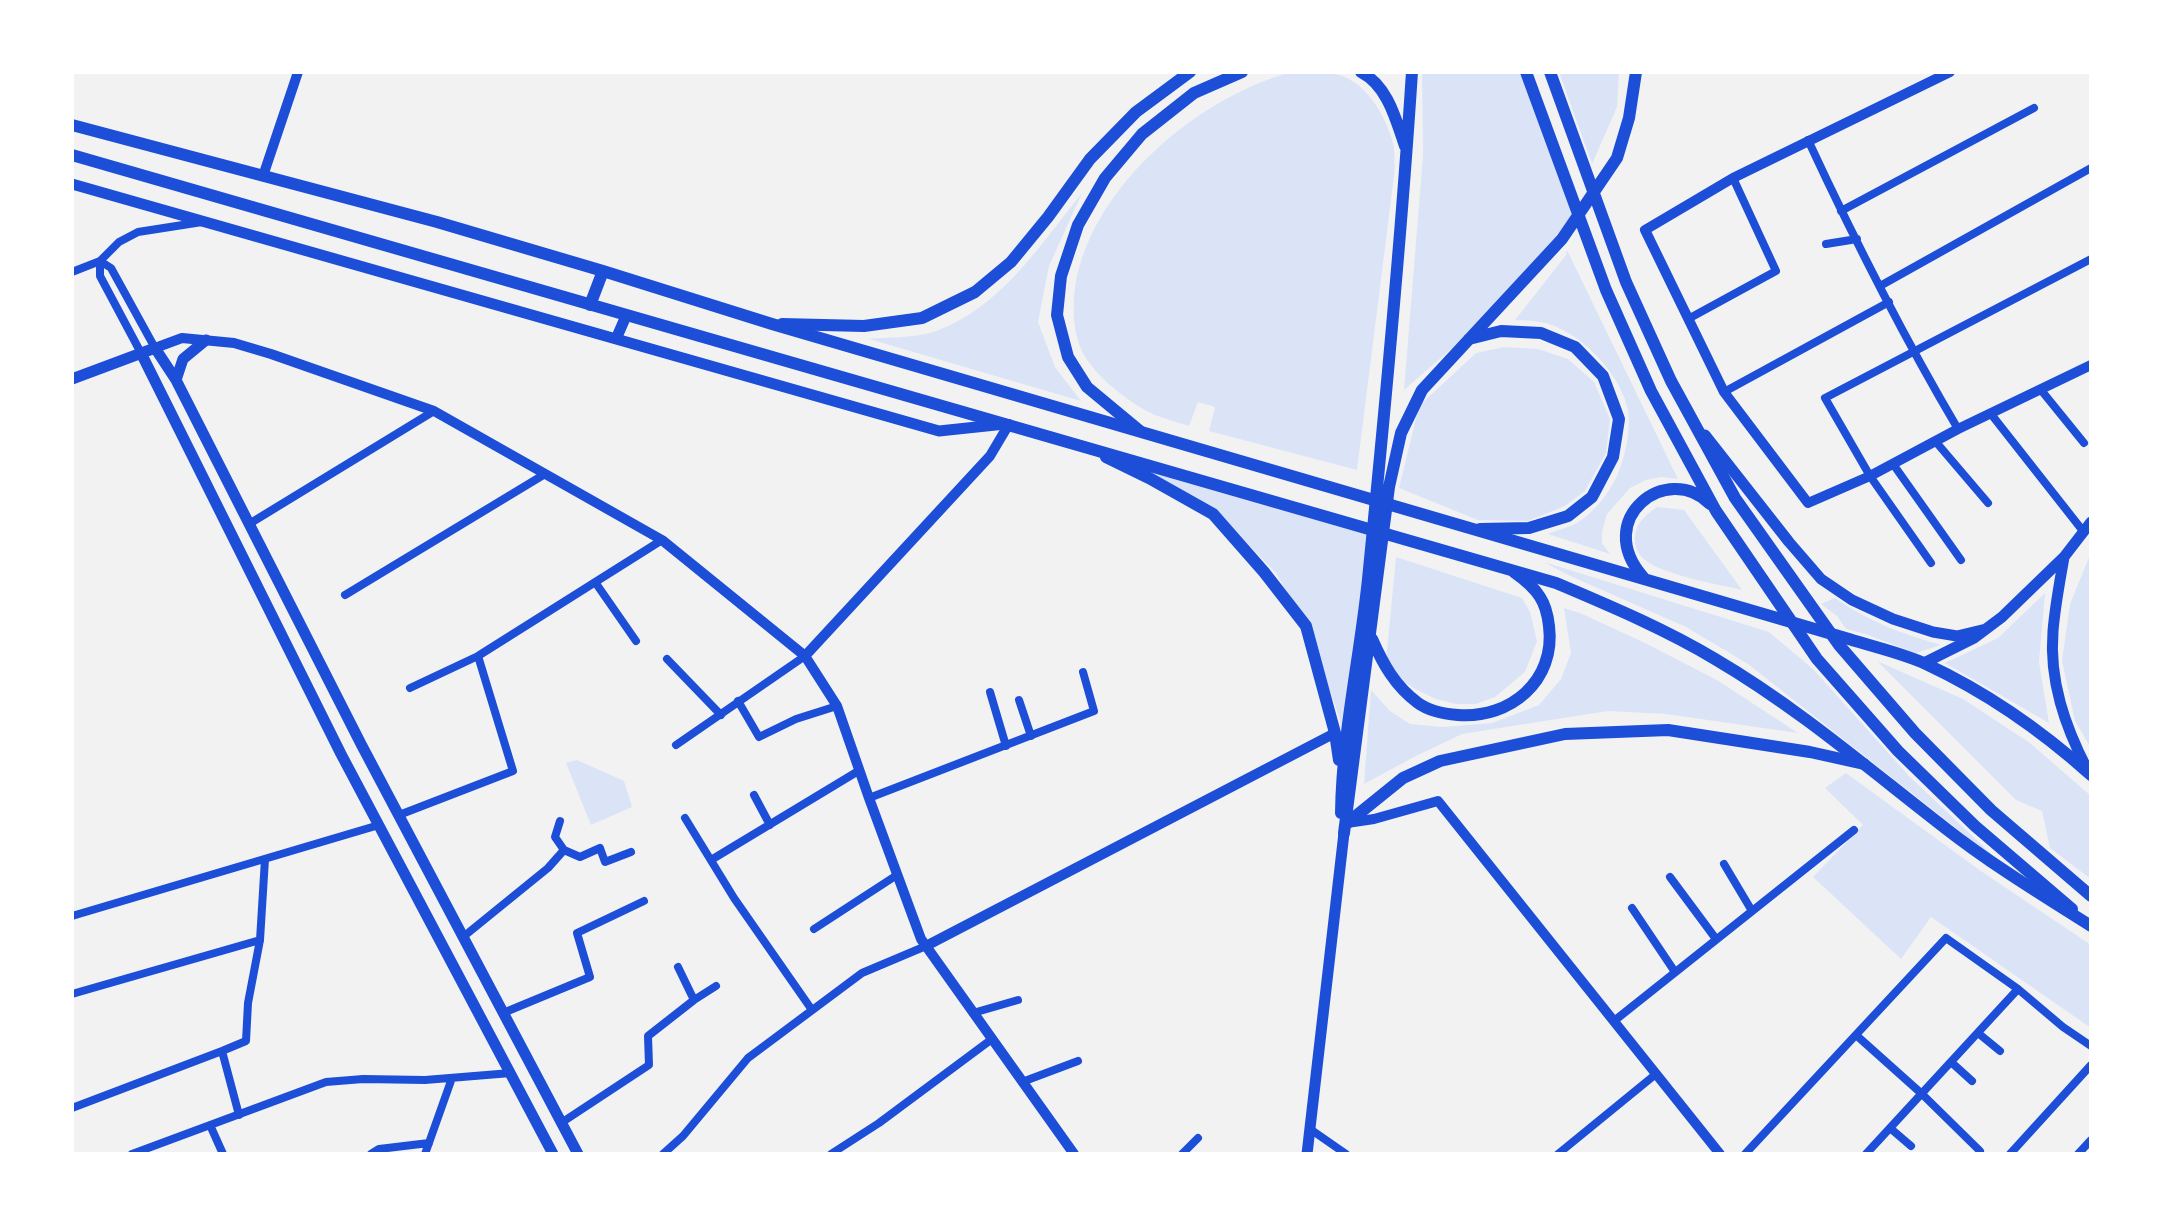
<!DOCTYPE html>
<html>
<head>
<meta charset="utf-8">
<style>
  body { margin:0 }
  #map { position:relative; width:2163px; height:1226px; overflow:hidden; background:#f2f2f2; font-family:"Sofia Sans Condensed",sans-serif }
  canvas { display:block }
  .frame { position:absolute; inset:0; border:74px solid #fff; pointer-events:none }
</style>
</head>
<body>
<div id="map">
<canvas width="2163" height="1226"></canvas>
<div class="frame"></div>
</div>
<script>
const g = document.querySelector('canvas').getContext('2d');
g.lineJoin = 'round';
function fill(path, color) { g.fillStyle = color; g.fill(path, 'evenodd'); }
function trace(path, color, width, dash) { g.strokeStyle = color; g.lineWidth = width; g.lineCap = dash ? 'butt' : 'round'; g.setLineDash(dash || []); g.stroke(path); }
const green = new Path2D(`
  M 1292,72 C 1308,72 1326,70 1342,76 C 1368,85 1386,117 1393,143 C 1395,151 1394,160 1395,168 L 1357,470 L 1209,431 L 1215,407 L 1198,402 L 1189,426 C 1173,421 1153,416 1138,406 C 1119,394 1092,372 1082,351 C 1074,335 1073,315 1074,297 C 1083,193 1196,97 1292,72 Z
  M 1422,72 L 1524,72 L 1576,214 L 1560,234 L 1466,336 L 1404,390 L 1423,155 Z
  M 1559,72 L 1619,72 L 1617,107 L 1592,164 Z
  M 1082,193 L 1049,266 L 1038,322 L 1055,367 L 1081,401 L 869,339 C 888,337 911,338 930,333 C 998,312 1040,245 1082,193 Z
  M 1567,250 L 1678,479 L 1661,477 L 1646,480 L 1630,488 L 1607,514 L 1602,532 L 1602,543 L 1610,554 L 1548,534 C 1557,530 1568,528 1577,523 C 1594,512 1608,495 1617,476 C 1625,457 1631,431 1628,410 C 1621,373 1577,328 1540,322 C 1532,320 1523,321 1515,320 L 1566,255 Z
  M 1504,347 L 1538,349 L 1568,359 L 1594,382 L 1610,419 L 1606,453 L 1585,491 L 1565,506 L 1528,521 L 1478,520 L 1399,488 L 1419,406 L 1476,353 Z
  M 1095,456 L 1371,531 L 1342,742 L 1340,720 L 1311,635 L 1276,573 L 1229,525 L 1173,488 Z
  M 1657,507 L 1684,510 L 1742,590 C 1718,584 1654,574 1640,555 C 1636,549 1634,543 1635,537 C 1636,522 1646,515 1657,507 Z
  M 2090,555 L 2091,556 L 2091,748 L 2075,721 L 2062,661 L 2070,604 Z
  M 1396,557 L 1522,598 L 1530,612 L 1537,641 L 1525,672 L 1495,697 L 1476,704 L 1456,704 L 1436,699 L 1415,689 L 1397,677 L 1386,661 Z
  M 1544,562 L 1769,632 L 1813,669 L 1909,776 L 2004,866 L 1748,664 L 1686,627 L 1568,575 Z
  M 2045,593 L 2039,662 L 2049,723 L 1945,663 L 1998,638 Z
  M 1835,598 C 1870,622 1900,633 1941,645 L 1916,653 L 1865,634 L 1846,629 L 1837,616 L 1821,604 Z
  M 1564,608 L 1580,613 L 1645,643 L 1717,680 L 1798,733 L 1666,714 L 1608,711 L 1462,734 L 1414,757 L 1364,784 L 1371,690 L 1390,711 L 1410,724 L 1443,727 L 1492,723 L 1539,705 L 1561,679 L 1571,653 Z
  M 1877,661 L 1963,699 L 2030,743 L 2091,796 L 2091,879 L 2050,848 L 2042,811 L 2016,800 Z
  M 577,760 L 624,781 L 632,807 L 591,825 L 566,763 Z
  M 1846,773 L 1978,869 L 2091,945 L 2091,1028 L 1931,917 L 1901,959 L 1813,877 L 1863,825 L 1825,788 Z`);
const minor = new Path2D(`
  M 1808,140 C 1854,239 1903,336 1958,429
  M 1841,211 L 2034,108
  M 1826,244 L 1857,239
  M 100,261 L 111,268 L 155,348
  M 100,261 L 100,276 L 141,353
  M 72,272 L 100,261 L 119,242 L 138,232 L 202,222
  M 1880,286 L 2091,168
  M 1688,319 L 1776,271 L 1733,178
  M 2041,390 L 2084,443
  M 1724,392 L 1889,302
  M 1991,414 L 2083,531
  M 1936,442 L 1988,503
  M 1893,464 L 1961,560
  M 249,524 L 434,411
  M 1931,563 L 1870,476 L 1825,398 L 2091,259
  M 595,582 L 636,641
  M 345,595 L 545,474
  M 667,659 L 721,715
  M 410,688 L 478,656 L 662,540
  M 990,692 L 1006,746
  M 1019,700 L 1031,736
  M 738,701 L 759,737 L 796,719 L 837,706
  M 676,745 L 805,656
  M 754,795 L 770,825
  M 869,798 L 1094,711 L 1083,672
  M 399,815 L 513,771 L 478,656
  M 685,818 L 734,898 L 812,1010
  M 564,850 L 580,857 L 600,848 L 605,862 L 631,852
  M 711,860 L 860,770
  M 1724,864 L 1752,911
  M 1670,877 L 1716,939
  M 1632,908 L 1675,972
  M 72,916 L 379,825
  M 814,929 L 897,875
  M 463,937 L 548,868 L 564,850 L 555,837 L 560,821
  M 72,994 L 260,940
  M 694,1000 L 716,986
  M 503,1013 L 590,977 L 577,933 L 644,901
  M 973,1013 L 1018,1000
  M 1614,1021 L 1854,830
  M 1978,1033 L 2000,1051
  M 1856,1035 L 1922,1094 L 1980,1151
  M 222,1051 L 239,1115
  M 1951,1062 L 1972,1081
  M 1022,1082 L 1078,1061
  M 72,1108 L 222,1051 L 246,1041 L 248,1003 L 260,940 L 265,859
  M 561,1123 L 649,1065 L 648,1036 L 694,1000 L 678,967
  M 210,1125 L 223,1154
  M 1890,1128 L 1911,1146
  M 1310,1129 L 1346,1154
  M 132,1154 L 326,1082 L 363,1079 L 425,1080 L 511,1073
  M 371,1154 L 379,1149 L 429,1143
  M 425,1154 L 452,1078
  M 663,1154 L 683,1136 L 748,1058 L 862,973 L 926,946
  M 831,1154 L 879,1123 L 992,1039
  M 1182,1154 L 1198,1138
  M 1558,1154 L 1656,1074
  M 1745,1154 L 1946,938 L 2018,989 L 2063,1027 L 2091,1046
  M 1866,1154 L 2018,989
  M 2010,1154 L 2091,1065
  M 2078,1154 L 2091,1140`);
const tertiary = new Path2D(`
  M 1950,72 L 1733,178 L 1645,230 L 1724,392 L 1808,503 L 1870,476 L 1958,429 L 2091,365
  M 263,176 L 298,72
  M 155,348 L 182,338 L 234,343 L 271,354 L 434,411 L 662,540 L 805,656 L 837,706 L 869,798 L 921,939 L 1074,1154
  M 805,656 L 990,456 L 1009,424
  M 1347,823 L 1374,819 L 1438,801 L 1720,1154
  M 926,946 L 1335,733`);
const secondary = new Path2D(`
  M 72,184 L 939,431 L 1005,424
  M 616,339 L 626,316
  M 141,353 L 341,754 L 553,1154
  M 72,379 L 155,348 L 176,380 L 361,744 L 578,1154
  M 176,380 L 183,359 L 206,340
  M 1705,435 L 1789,542 L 1821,579 L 1852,600 L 1893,619 L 1933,632 L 1957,636 L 1986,629
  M 2064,557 C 2060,581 2055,606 2053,631 C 2049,681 2065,726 2087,769
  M 1924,663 L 1974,638 L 2002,617 L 2064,557 L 2091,522
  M 1307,1154 L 1344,833`);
const primary = new Path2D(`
  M 1361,72 C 1388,86 1396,120 1405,146
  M 1526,72 L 1606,290 L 1651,391 L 1716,511 L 1817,659 L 1898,751 L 1975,826 L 2072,909
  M 1550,72 L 1626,282 L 1671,381 L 1735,498 L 1839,645 L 1915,733 L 1991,810 L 2091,896
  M 782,324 L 864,326 L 922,318 L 975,292 L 1011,262 L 1048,217 L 1090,159 L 1136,112 L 1190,72
  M 1469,339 L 1501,331 L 1541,333 L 1575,347 L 1603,376 L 1619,419 L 1613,457 L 1592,497 L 1568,516 L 1529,528 L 1480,529
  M 1140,431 L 1087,387 L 1068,357 L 1057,315 L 1061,276 L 1078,225 L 1105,178 L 1142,134 L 1194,93 L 1242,72
  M 1106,457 L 1149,478 L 1213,514 L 1264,572 L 1306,626 L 1335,733 L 1339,760
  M 1643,577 C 1592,519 1667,461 1710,504
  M 1372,639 C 1383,664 1395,686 1418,703 C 1429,711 1445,714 1458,715 C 1510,719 1556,681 1549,626 C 1548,617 1546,606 1540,597 C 1534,587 1524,579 1514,572
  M 1341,813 C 1342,735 1360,657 1368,579 C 1385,410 1401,241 1412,72
  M 1346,824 L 1403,778 L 1440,761 L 1565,734 L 1668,730 L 1810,752 L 1864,764
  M 1344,833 L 1389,487 L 1401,433 L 1422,390 L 1562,239 L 1617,158 L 1629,118 L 1636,72`);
const trunk = new Path2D(`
  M 72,125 L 437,222 L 603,271 L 772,324 L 1849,639 C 1874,647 1902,653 1926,664 C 1986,692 2042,731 2091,775
  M 72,155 L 1556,583 C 1610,606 1665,629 1715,659 C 1797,707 1870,770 1945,828 C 1991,864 2042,895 2091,926
  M 590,305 L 603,271`);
fill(green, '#dbe4f7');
trace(minor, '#1d4ed8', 8);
trace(tertiary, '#1d4ed8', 10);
trace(secondary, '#1d4ed8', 11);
trace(primary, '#1d4ed8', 12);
trace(trunk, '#1d4ed8', 12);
</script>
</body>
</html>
